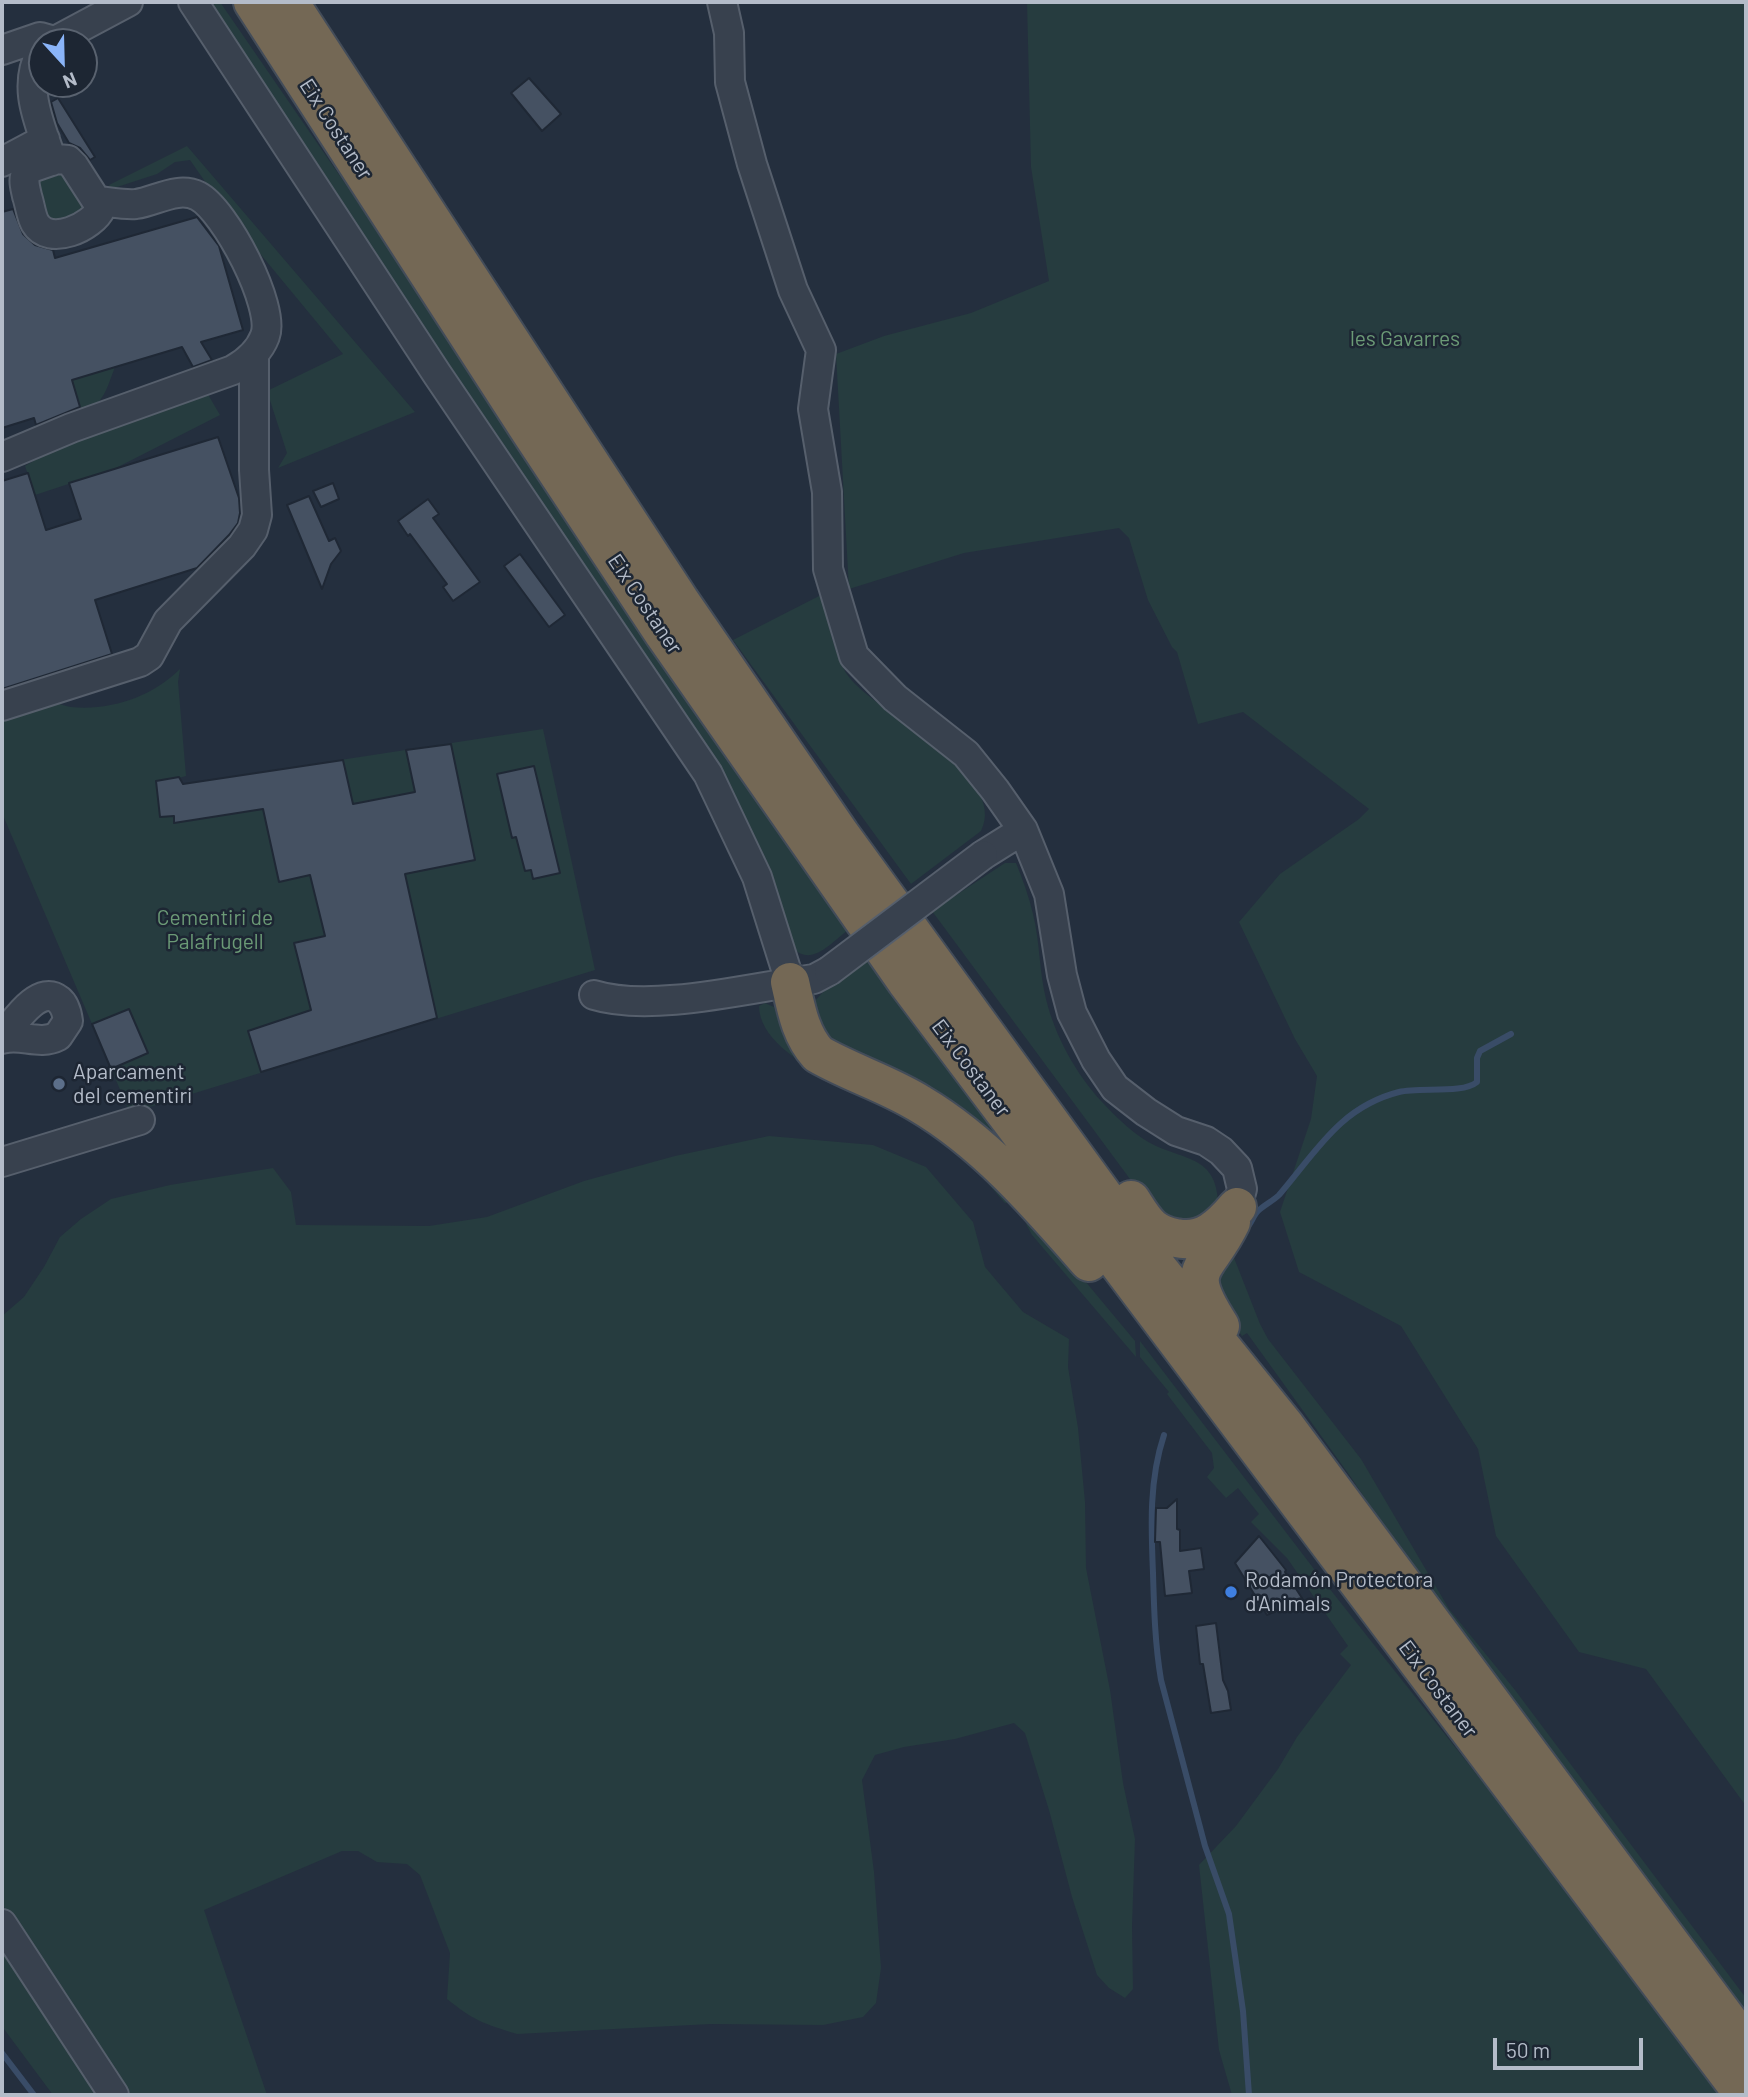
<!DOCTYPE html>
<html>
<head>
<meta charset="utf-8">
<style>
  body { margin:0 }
  #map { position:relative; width:1748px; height:2097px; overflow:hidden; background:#242f3e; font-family:Barlow,sans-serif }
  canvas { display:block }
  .frame { position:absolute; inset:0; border:4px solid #b4bcc9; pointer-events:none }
  .north { position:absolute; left:28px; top:28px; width:70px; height:70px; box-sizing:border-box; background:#1d2633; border:2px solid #59626f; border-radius:50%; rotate:158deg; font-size:19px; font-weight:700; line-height:28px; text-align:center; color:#b4bcc9 }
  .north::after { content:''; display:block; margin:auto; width:24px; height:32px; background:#8ab4f8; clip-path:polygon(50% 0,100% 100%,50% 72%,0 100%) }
  .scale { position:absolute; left:1493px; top:2038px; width:150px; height:32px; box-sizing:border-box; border:4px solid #b4bcc9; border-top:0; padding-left:9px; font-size:21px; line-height:24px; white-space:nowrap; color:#b4bcc9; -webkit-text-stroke:5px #1d2633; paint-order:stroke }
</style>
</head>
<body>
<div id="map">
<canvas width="1748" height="2097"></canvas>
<div class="frame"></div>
<div class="north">N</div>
<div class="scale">50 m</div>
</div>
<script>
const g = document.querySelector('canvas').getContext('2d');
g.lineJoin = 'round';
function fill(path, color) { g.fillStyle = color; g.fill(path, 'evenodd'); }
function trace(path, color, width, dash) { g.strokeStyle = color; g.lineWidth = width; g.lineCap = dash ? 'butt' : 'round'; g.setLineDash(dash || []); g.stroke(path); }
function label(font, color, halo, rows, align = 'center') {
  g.font = font + ' Barlow,sans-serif'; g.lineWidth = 5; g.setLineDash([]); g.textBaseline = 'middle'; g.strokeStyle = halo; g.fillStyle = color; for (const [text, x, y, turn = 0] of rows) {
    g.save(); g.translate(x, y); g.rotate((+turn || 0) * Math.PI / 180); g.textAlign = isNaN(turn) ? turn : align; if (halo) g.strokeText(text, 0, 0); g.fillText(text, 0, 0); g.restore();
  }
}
const green = new Path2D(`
  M 203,2 L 220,2 L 353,195 L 515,442 L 848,930 C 833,941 812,967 794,949 L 763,872 Z
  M 1027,2 L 1746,2 L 1746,1806 L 1646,1669 L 1579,1652 L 1496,1536 L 1478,1449 L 1401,1326 L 1299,1272 L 1280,1212 L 1311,1119 L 1317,1076 L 1295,1039 L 1239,922 L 1280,874 L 1359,819 L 1369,809 L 1243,712 L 1198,724 L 1177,652 L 1172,647 L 1148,600 L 1129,538 L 1119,528 L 964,553 L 849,589 L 836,354 L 884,336 L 971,313 L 1049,281 L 1031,167 Z
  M 187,146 L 415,412 L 278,468 L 287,453 L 267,391 L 343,354 L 229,216 L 190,160 L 175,162 L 157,174 L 111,189 L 109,185 Z
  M 65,167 L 87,199 L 81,217 L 47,225 L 32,179 Z
  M 115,367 C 106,390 105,402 82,414 L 72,380 Z
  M 206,391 L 220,415 L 114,469 L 35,495 L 25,466 L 62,444 Z
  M 821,595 C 828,619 834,658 849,677 C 878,715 1010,775 981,831 L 911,884 L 733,640 Z
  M 180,669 L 178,682 L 186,776 L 179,778 L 183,784 L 543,729 L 595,970 L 130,1113 L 2,813 L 2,715 C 17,711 34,704 49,703 C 56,702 64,706 71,707 C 110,711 152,697 180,669 Z
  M 1005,863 L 1016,863 C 1023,880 1029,897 1033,914 C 1040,942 1039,971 1046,999 C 1055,1036 1076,1074 1102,1102 C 1117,1118 1135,1136 1156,1146 C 1187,1160 1215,1158 1218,1200 L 1195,1226 L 1158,1217 L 932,911 Z
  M 866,959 L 1014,1158 L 834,1048 L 811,1016 L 815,1001 L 822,993 Z
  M 765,1003 L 774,1007 L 784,1037 L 796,1053 L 928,1122 L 1011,1202 L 1005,1203 C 987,1183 963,1152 942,1136 C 901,1106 759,1066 759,1006 Z
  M 769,1136 L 873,1145 L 926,1167 L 973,1222 L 985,1267 L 1023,1312 L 1069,1339 L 1068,1367 L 1078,1428 L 1085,1502 L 1086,1568 L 1110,1690 L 1123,1783 L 1135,1839 L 1132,1926 L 1133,1989 L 1125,1998 L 1109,1988 L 1097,1975 L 1072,1897 L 1049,1810 L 1025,1733 L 1014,1723 L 955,1739 L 904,1747 L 875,1755 L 862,1780 L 874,1872 L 881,1968 L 876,2003 L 863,2017 L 823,2025 L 711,2024 L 517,2034 C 484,2024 473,2020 447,1999 L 450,1953 L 420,1875 L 407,1864 L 377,1862 L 358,1851 L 342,1851 L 204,1910 L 267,2095 L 128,2095 L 2,1904 L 2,1316 L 24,1297 L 44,1267 L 60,1237 L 81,1219 L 111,1199 L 170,1185 L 273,1168 L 291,1192 L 296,1225 L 429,1226 L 487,1217 L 584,1181 L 675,1156 Z
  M 1028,1221 L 1075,1269 L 1135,1341 L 1136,1357 L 1032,1235 L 1026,1224 Z
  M 1229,1245 L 1260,1324 L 1268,1339 L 1361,1459 L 1449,1609 L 1515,1690 L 1746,1998 L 1746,2017 L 1432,1598 L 1350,1476 L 1247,1333 L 1242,1336 L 1223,1309 L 1210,1272 Z
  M 1140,1341 L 1314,1569 L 1539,1853 L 1723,2095 L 1232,2095 L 1219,2050 L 1199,1865 L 1236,1826 L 1278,1769 L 1297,1737 L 1351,1665 L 1340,1654 L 1348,1646 L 1287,1558 L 1251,1522 L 1259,1514 L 1238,1488 L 1226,1498 L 1207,1477 L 1214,1468 L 1212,1453 L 1167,1394 L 1169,1392 L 1140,1357 Z
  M 2,1949 L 99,2095 L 53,2095 L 4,2029 L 2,2024 Z`);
const stream = new Path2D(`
  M 1249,1225 C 1252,1221 1254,1215 1258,1211 C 1264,1205 1273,1201 1279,1195 C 1316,1152 1340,1107 1399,1092 C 1420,1087 1463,1094 1477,1082 L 1477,1058 L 1480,1051 L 1511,1034
  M 1164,1435 C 1149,1480 1151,1526 1153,1573 C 1154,1609 1155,1644 1161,1680 L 1205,1846 L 1229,1914 L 1243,2011 L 1249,2095
  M 2,2053 L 34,2095`);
const building = new Path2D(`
  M 529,78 L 561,114 L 542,131 L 511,93 Z
  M 58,98 L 95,157 L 90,160 L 80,148 L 69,143 L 57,123 L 51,102 Z
  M 13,209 L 23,234 L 35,245 L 53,250 L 55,258 L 197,217 L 219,246 L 243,330 L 201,342 L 212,360 L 193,367 L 182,347 L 72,380 L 80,407 L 36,425 L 34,418 L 2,428 L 2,212 Z
  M 218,437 L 239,498 L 240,513 L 238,523 L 229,535 L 197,568 L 95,600 L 112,654 L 2,689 L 2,481 L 28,473 L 46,530 L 81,519 L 69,483 Z
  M 333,483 L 339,499 L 321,507 L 313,491 Z
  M 309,496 L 329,541 L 335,538 L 341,551 L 331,564 L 322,589 L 287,505 Z
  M 428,499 L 439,514 L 433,518 L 480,582 L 453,601 L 443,587 L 447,584 L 410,534 L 408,536 L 398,521 Z
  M 520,554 L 565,615 L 549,627 L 504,566 Z
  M 451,744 L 475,860 L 405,874 L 437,1018 L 261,1072 L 248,1031 L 311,1010 L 294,943 L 325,936 L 310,875 L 279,882 L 263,809 L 174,823 L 174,816 L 160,817 L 156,781 L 179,777 L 183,784 L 343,760 L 353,804 L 415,792 L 406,750 Z
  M 534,766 L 560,873 L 533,879 L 531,870 L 525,871 L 516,837 L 512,838 L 497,774 Z
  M 129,1009 L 148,1053 L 111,1069 L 92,1024 Z
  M 1177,1499 L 1177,1529 L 1180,1530 L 1180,1551 L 1201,1548 L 1204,1569 L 1189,1571 L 1192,1593 L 1165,1596 L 1160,1542 L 1155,1542 L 1156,1508 L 1167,1508 Z
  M 1259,1536 L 1286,1570 L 1285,1572 L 1302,1598 L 1267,1615 L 1235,1563 Z
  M 1216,1623 L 1223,1680 L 1228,1691 L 1231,1710 L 1211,1713 L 1203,1664 L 1200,1664 L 1196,1626 Z`);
const minor = new Path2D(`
  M 193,2 L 437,374 L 708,774 L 757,877 L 790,982
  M 722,2 L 729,33 L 730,82 L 752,164 L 793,290 L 821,350 L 813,409 L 827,492 L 828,569 L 854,656 L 895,698 L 966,754 L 995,790 L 1023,830
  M 53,42 L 128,2
  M 2,50 L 40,37 L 54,41
  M 41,52 C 21,89 41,125 52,161
  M 57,159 L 68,160 L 74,166 L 101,208 C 93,227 49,247 35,223 C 31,216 30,205 27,196 C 25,186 22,179 28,169 Z
  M 2,162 L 45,139
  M 2,457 L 71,428 L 233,370 C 247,362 259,352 265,336 C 276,307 225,210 198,196 C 178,186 156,201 136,204 C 124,205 110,202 98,201
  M 2,706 L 140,662 L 149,656 L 168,621 L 242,546 L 253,530 L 257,515 L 254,470 L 254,355
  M 983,855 L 1023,830 L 1049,894 L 1062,975 L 1072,1013 L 1096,1060 L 1115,1088 L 1146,1112 L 1176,1131 L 1206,1141 L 1221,1151 L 1237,1168 L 1242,1189 L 1237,1207
  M 594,995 C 652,1013 753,987 814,979 L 829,971
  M 2,1037 C 13,1024 39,983 59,1000 C 65,1005 67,1013 68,1021 L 58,1036 C 39,1046 21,1033 2,1039
  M 2,1162 L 140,1120
  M 2,1924 L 114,2095`);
const highway = new Path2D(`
  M 253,2 L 530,431 L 664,634 L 906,981 L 1744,2095
  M 289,2 L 680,601 L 840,834 L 1143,1250 L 1286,1427 L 1746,2045
  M 790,982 C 796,1008 800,1034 818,1054 C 851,1073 888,1084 920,1104 C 986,1143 1039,1205 1089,1262
  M 1131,1200 C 1137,1209 1143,1220 1151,1227 C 1157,1233 1168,1237 1176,1238 C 1203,1244 1221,1226 1237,1207
  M 1220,1326 C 1181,1265 1206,1274 1231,1222`);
const minorBridge = new Path2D(`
  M 829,971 L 983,855`);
const markers = [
  [59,1084,7,"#5c6f8a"],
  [1231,1592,7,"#3f7fe0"]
];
const streetNames = [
  ["Eix Costaner",336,129,57],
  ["Eix Costaner",645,604,56],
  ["Eix Costaner",971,1068,53],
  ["Eix Costaner",1438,1689,53]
];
const parkNames = [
  ["les Gavarres",1405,339],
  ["Cementiri de",215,918],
  ["Palafrugell",215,942]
];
const poiNames = [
  ["Aparcament",73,1072],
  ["del cementiri",73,1096],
  ["Rodamón Protectora",1245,1580],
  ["d'Animals",1245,1604]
];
fill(green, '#263c3f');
trace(stream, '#394c67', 6);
fill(building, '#455162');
trace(building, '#1f2835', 2);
trace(minor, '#565f6c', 32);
trace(highway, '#434c59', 42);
trace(minor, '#38414e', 28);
trace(highway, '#746855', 38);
trace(minorBridge, '#565f6c', 32, []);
trace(minorBridge, '#38414e', 28);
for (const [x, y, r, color] of markers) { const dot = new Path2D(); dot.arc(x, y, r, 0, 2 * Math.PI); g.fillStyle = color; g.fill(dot); trace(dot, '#1d2633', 2.5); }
label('21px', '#b4bcc9', '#1d2633', streetNames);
label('21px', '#6b9a76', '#1d2633', parkNames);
label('21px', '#b4bcc9', '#1d2633', poiNames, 'left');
</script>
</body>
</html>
